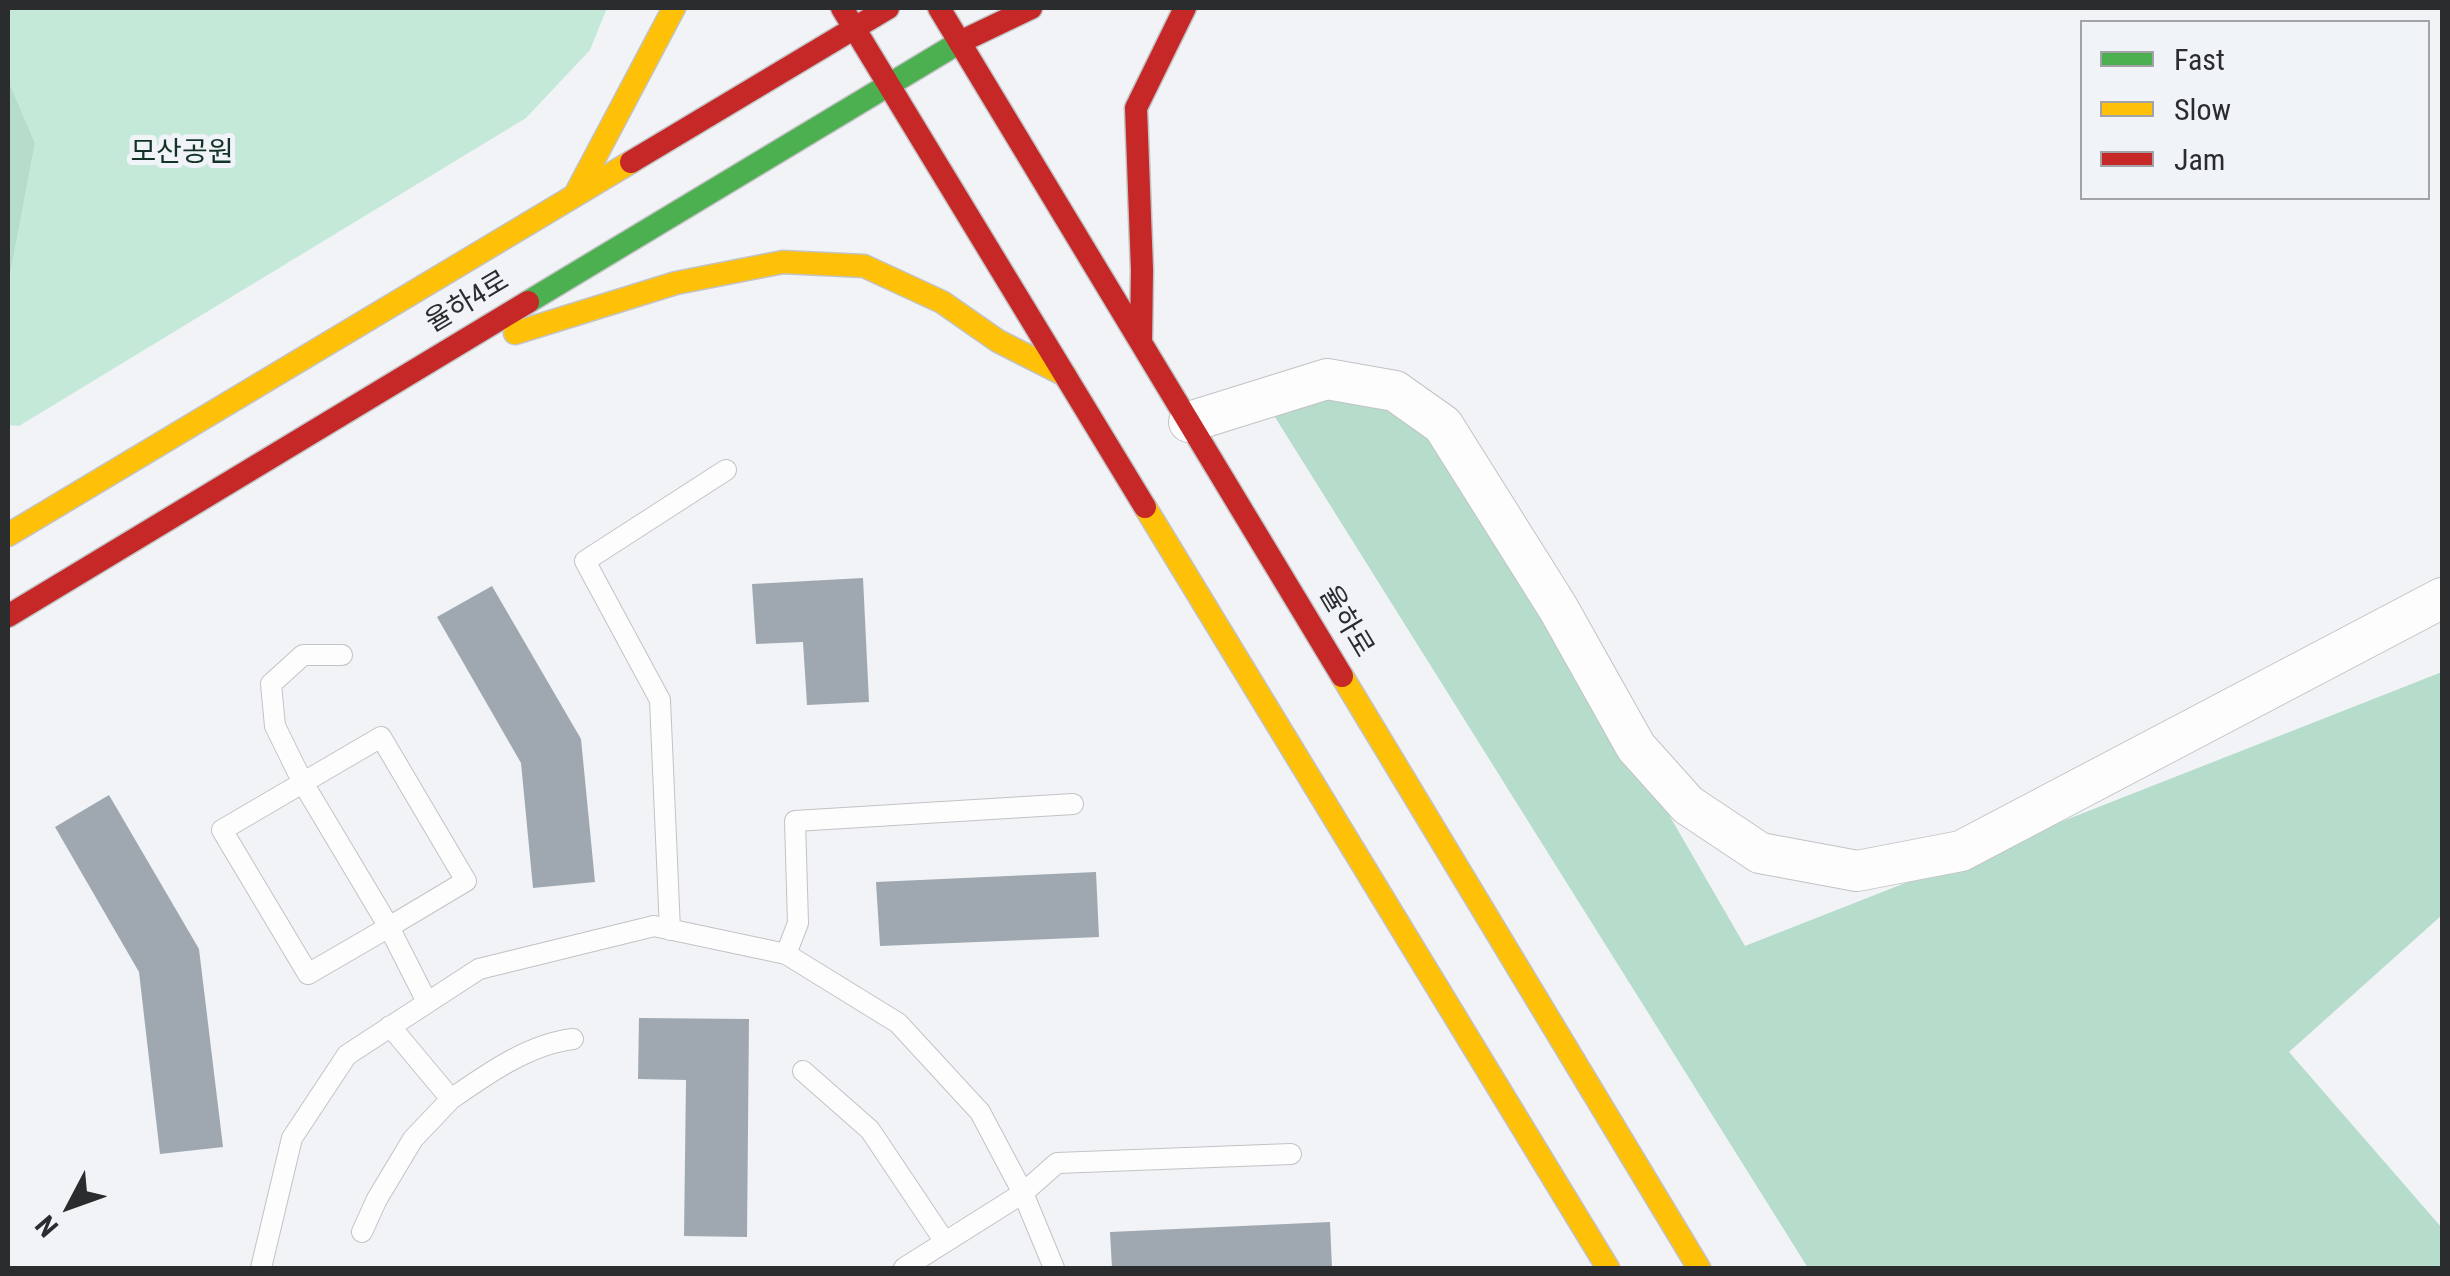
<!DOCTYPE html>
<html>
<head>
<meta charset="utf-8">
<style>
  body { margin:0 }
  #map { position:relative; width:2450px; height:1276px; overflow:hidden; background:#f1f3f6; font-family:"Roboto Condensed",sans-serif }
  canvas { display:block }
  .frame { position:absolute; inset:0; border:10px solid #2a2c2d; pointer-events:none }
  .legend { position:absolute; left:2080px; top:20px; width:350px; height:180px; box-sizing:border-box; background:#f0f3f7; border:2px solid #a1a3a6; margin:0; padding:12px 18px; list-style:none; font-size:30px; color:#2a2c2d }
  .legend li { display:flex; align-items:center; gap:20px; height:50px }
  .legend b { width:50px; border:2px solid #a1a3a6 }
  .north { position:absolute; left:20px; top:1156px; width:100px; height:100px; -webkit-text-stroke:8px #f0f3f7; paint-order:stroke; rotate:229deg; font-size:28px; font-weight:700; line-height:40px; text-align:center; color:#2a2c2d }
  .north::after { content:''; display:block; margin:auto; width:35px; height:45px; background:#2a2c2d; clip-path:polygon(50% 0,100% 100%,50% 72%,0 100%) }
</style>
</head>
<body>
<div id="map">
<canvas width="2450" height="1276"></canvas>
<div class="frame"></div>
<ul class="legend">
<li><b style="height:12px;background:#4caf50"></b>Fast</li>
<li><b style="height:12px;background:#ffc107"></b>Slow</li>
<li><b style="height:12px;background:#c62828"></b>Jam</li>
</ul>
<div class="north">N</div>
</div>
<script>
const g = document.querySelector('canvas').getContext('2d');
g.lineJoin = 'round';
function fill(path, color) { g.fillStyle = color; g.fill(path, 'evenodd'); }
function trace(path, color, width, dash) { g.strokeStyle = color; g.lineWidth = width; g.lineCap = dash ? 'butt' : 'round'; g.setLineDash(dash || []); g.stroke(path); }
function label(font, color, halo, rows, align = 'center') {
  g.font = font + ' "Roboto Condensed","Noto Sans KR",sans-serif'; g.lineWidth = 10; g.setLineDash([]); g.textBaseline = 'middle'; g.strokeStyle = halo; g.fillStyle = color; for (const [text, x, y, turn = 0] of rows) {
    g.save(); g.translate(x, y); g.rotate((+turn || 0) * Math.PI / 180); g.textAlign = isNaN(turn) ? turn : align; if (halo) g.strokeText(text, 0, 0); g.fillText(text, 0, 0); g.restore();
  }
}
const green = new Path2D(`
  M 8,8 L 607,8 L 590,50 L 526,118 L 19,426 L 8,425 L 8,286 L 35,143 L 8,80 Z`);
const forest = new Path2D(`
  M 8,80 L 35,143 L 8,286 Z
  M 1327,379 L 1443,425 L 1745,946 L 2442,672 L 2442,915 L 2289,1052 L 2442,1228 L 2442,1268 L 1808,1268 L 1263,398 Z`);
const building = new Path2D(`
  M 863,578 L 869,702 L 807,705 L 803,642 L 756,644 L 752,584 Z
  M 492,586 L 581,739 L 595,882 L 533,888 L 521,763 L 437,617 Z
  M 109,795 L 199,949 L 223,1147 L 160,1154 L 139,972 L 55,827 Z
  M 1096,872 L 1099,937 L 880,946 L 876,882 Z
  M 639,1018 L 749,1019 L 747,1237 L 684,1236 L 686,1080 L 638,1079 Z
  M 1330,1222 L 1332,1268 L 1112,1268 L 1110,1232 Z`);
const lane = new Path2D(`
  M 342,655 L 303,655 L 271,684 L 275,726 L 303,783 L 389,927 L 466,881 L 381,737 L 222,830 L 308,974 L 389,927 L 427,1002
  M 670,930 L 660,700 L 585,561 L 726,470
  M 786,954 L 798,923 L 795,821 L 1073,804
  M 803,1071 L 870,1130 L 945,1242
  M 451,1099 C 487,1074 529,1044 573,1039
  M 362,1232 L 377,1199 L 413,1139 L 451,1099 L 390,1026
  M 261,1268 L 292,1138 L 347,1055 L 479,969 L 654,926 L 786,954 L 898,1023 L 980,1112 L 1023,1193 L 1054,1268
  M 904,1268 L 1023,1193 L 1057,1163 L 1291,1154`);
const street = new Path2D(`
  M 1189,422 L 1327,379 L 1395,391 L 1443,425 L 1558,608 L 1636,747 L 1688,805 L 1760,853 L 1857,871 L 1961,851 L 2442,598`);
const fast = new Path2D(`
  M 528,302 L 960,42`);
const slow = new Path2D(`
  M 575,195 L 674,8
  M 515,333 L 676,283 L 783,262 L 864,266 L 942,302 L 998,341 L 1065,375
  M 1145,507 L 1608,1268
  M 8,535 L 631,162
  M 1342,676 L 1699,1268`);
const jam = new Path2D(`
  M 842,8 L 1145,507
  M 939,8 L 1342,676
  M 960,42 L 1031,8
  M 631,162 L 888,8
  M 1141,342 L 1142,270 L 1136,108 L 1185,8
  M 8,616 L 528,302`);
const parkNames = [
  ["모산공원",182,154]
];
const streetNames = [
  ["율하4로",468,303,-31],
  ["율하로",1345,622,59]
];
fill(green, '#c4e9d9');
fill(forest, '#b6dccc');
fill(building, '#9fa8b1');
trace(lane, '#c2c3c5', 22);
trace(street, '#c2c3c5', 42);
trace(fast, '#c2c3c5', 25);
trace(slow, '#c2c3c5', 25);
trace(jam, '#c2c3c5', 25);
trace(lane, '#fdfdfe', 20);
trace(street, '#fdfdfe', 40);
trace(fast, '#4caf50', 22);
trace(slow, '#ffc107', 22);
trace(jam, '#c62828', 22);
label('28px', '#133326', '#f0f3f7', parkNames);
label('28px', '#2a2c2d', '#f0f3f7', streetNames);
</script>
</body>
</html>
